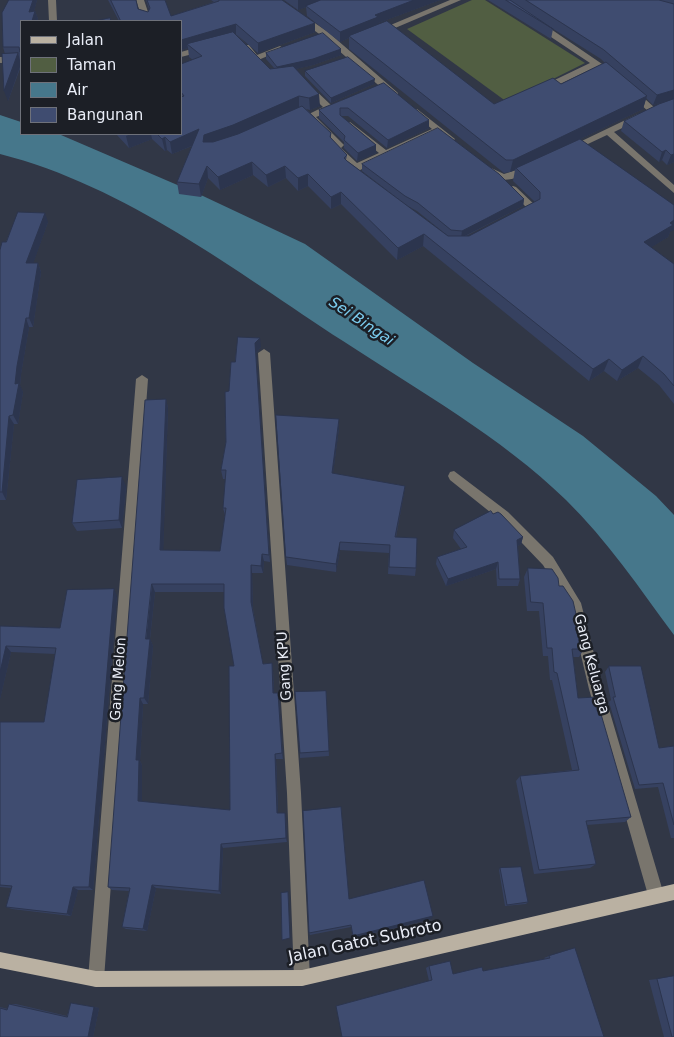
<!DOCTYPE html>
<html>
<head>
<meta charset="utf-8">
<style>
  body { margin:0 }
  #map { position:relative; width:674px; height:1037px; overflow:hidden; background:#313746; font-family:"DejaVu Sans",sans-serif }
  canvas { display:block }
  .legend { position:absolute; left:20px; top:20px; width:162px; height:115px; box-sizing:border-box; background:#1c1f26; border:1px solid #6e717a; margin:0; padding:6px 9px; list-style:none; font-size:15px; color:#e9edf7 }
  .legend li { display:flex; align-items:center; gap:10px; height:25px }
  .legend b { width:25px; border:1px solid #6e717a }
</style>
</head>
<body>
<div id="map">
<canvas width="674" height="1037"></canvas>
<ul class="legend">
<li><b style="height:6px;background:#bab1a2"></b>Jalan</li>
<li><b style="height:14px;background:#515e42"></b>Taman</li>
<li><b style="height:14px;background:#46778b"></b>Air</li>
<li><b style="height:14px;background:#3f4c70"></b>Bangunan</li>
</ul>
</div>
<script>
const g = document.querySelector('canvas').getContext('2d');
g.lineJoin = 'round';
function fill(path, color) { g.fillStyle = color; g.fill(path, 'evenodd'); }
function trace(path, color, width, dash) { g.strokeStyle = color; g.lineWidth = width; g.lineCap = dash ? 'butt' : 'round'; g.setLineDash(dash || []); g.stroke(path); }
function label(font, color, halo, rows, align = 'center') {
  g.font = font + ' "DejaVu Sans",sans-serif'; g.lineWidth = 5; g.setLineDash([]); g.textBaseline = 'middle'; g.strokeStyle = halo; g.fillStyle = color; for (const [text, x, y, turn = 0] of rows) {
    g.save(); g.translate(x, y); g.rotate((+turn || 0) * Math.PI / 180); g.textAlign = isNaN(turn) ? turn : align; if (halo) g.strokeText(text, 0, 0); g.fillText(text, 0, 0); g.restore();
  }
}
const green = new Path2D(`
  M 472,0 L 485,0 L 585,63 L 507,102 L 407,29 Z`);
const water = new Path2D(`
  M 0,115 L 21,122 L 21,134 L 61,135 L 203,196 L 305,244 L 473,363 L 583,436 L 656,496 L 674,515 L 674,635 C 640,589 607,540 566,500 C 500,436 419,391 343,341 C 235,271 126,186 0,154 Z`);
const minor = new Path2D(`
  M 48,0 L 56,0 L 57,21 L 49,21 Z
  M 136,0 L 144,0 L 150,18 L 149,20 L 142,18 Z
  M 272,0 L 281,0 L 328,32 L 398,93 L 398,97 L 392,97 L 322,36 Z
  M 450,0 L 461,0 L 381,34 L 374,32 Z
  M 536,23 L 542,23 L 605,66 L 601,69 L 596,67 L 546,91 L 540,91 L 540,87 L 590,63 L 536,27 Z
  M 205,45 L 209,48 L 208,50 L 181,57 L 181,52 Z
  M 243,45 L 249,45 L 257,55 L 280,46 L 284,49 L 256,61 L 243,49 Z
  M 0,57 L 21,57 L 21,62 L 0,63 Z
  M 306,87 L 312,87 L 331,105 L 342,100 L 346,103 L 333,111 L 316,117 L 344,145 L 341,148 L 357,163 L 379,153 L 347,127 L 345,125 L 350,122 L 386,150 L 432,129 L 414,114 L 414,110 L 417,109 L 455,139 L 453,141 L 447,141 L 437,133 L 358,171 L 365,177 L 360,180 C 355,179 349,174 346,170 L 349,167 L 333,150 L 331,148 L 334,145 L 305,116 L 323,107 L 306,91 Z
  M 629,90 L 635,90 L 655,108 L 655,112 L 649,112 L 629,94 Z
  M 638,114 L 643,117 L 641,119 L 614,132 L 674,185 L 674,193 L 607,135 L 573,151 L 567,151 L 565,149 Z
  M 529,166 L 532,167 L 532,171 C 517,179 498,186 484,170 L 489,167 L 504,174 Z
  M 513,186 L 516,187 L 538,208 L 523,218 L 518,215 L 527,208 L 508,189 Z
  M 264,349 L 270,353 L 301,793 L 310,978 L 308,984 L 302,986 L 296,984 L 294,978 L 287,793 L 258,353 Z
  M 142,375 L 148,379 L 104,979 L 102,985 L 96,987 L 90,985 L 88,979 L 136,379 Z
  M 454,471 L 508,512 L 553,557 L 581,603 L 603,689 L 664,895 L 662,901 L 656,903 L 650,901 L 648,895 L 589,689 L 570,609 L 543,565 L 500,520 L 450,480 L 448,476 L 450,472 Z`);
const major = new Path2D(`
  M 674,884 L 674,900 L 302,986 L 96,987 L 0,968 L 0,952 L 96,971 L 302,970 Z`);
const wall = new Path2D(`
  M 4,0 L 37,0 L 34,11 L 35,11 L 38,19 L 37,21 L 21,21 L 21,95 L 21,66 L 8,101 L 5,54 L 3,47 L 9,0 Z
  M 108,0 L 136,0 L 138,9 L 148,12 L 149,9 L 146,0 L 165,0 L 171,16 L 214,2 L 211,0 L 282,0 L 315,32 L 258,53 L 236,34 L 270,69 L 274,68 L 266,59 L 266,53 L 341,55 L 313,65 L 295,69 L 320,106 L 310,110 L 306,109 L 331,133 L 331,139 L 347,155 L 346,160 L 400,200 L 362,171 L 362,164 L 524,199 L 523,206 L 466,236 L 469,236 L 535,202 L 513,181 L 515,170 L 510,172 L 504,173 L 349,49 L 349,38 L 340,42 L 307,16 L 306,7 L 298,10 L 284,0 L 440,0 L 378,23 L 378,24 L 494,104 L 561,84 L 605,63 L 601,59 L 547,25 L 553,29 L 551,39 L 488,0 L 674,0 L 674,99 L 653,105 L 646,98 L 643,109 L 580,139 L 670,232 L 668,237 L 651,247 L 674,264 L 674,404 L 659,385 L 638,368 L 617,381 L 604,371 L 589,381 L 423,246 L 397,260 L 341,204 L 331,209 L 308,186 L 298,191 L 286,178 L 268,187 L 253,175 L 220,190 L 208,178 L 201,197 L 179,194 L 177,182 L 192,146 L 172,154 L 167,150 L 165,151 L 152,139 L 129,148 L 116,134 L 181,134 L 181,64 L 193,60 L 189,57 L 188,48 L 181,50 L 181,21 L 119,21 ZM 404,204 L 417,211 L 448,236 Z
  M 305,71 L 374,84 L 331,103 L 305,76 Z
  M 384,83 L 429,128 L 387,148 L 348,116 L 341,116 L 376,145 L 376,153 L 357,161 L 344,148 L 344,142 L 319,118 L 319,110 Z
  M 674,99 L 674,162 L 667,165 L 662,160 L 659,162 L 621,131 L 624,121 Z
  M 48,222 L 33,263 L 38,263 L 41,272 L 33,327 L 29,327 L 21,374 L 20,386 L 23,392 L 18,424 L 14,424 L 6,500 L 0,500 L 0,250 L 6,242 Z
  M 261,347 L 256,353 L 270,562 L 264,561 L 263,573 L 252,573 L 253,609 L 263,664 L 272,663 L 273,670 L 274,693 L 278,693 L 279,699 L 283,759 L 276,759 L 278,813 L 286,817 L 287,842 L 223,848 L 221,894 L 156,888 L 147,931 L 126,929 L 122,927 L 129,891 L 112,890 L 108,887 L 166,399 L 168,408 L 163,550 L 220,551 L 225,515 L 223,508 L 226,479 L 223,479 L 221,470 L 226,442 L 229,391 L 235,362 ZM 155,592 L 224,592 L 234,666 L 230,810 L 142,802 L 142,765 L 140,761 L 143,704 L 148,704 L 153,646 L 150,639 Z
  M 339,419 L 339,428 L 333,473 L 404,494 L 396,537 L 416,568 L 415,576 L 388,574 L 389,553 L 340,550 L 336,572 L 287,565 L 286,557 Z
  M 126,486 L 122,528 L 77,531 L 72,523 Z
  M 493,514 L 523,537 L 521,544 L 518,546 L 520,579 L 518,586 L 497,586 L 496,569 L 446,586 L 436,564 L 437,557 L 461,549 L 453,538 L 454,530 Z
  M 528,568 L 559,586 L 584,649 L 579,657 L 573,657 L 578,698 L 631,817 L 625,822 L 587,825 L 596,864 L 590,868 L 534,874 L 516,781 L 520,776 L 572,770 L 552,680 L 550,680 L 548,656 L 543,656 L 539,611 L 527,611 L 524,577 Z
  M 117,596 L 93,890 L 78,890 L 71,916 L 12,909 L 6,907 L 11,888 L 0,887 L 0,722 L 44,722 L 55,654 L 11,652 L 0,699 L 0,626 L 60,628 Z
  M 609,666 L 659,748 L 674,746 L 674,838 L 671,838 L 658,787 L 635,789 L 609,702 L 611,700 L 605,672 Z
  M 326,691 L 329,756 L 300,758 L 300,753 Z
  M 500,868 L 528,902 L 526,904 L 505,906 L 499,870 Z
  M 349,899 L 431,919 L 353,938 L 351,927 L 310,935 L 309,933 Z
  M 549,956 L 604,1037 L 429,981 L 426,968 L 429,966 L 453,974 L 483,971 L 545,959 L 544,958 Z
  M 657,979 L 674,1037 L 664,1037 L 649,980 Z
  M 71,1003 L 99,1008 L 93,1037 L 0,1037 L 0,1007 L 8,1009 L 9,1004 L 16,1004 L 67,1016 Z`);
const shadedWall = new Path2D(`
  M 33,0 L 37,0 L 32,19 L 29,12 Z
  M 298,0 L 325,0 L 306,6 L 306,7 L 298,10 Z
  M 414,0 L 440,0 L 378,23 L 378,27 L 349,36 L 349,38 L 340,42 L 340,32 L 375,15 Z
  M 35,11 L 38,19 L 37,21 L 32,21 Z
  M 315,23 L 315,32 L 258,53 L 258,43 Z
  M 236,24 L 236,34 L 191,47 L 187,44 L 188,48 L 181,50 L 181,40 Z
  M 341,49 L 341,55 L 313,65 L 278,73 L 277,67 Z
  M 18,53 L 21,64 L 8,101 L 4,91 Z
  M 375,79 L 374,84 L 331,103 L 331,98 Z
  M 674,90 L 674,99 L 653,105 L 657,95 Z
  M 319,94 L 320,106 L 310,110 L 309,98 Z
  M 299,96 L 299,108 L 205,154 L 203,142 L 204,135 Z
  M 647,96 L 643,109 L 517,169 L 516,168 L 515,170 L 510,172 L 513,160 Z
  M 429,120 L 429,128 L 387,148 L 388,140 Z
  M 199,129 L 201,142 L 172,154 L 170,142 Z
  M 131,134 L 151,134 L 152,139 L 129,148 L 126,136 Z
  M 165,137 L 167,150 L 165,151 L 162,139 Z
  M 376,145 L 376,153 L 357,161 L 358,153 Z
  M 666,150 L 662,160 L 659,162 L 662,152 Z
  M 674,154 L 674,162 L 667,165 L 671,155 Z
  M 252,162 L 253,175 L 220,190 L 218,177 Z
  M 207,166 L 208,178 L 201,197 L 199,184 Z
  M 285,166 L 286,178 L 268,187 L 266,175 Z
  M 308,174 L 308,186 L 298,191 L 298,178 Z
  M 341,192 L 341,204 L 331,209 L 331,197 Z
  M 524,199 L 523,206 L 461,238 L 462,231 Z
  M 45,213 L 48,222 L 30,272 L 26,263 Z
  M 674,220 L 674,230 L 670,232 L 668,237 L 640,254 L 644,242 Z
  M 424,234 L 423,246 L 397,260 L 398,248 Z
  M 38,263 L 41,272 L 33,327 L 29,318 Z
  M 26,318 L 29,327 L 21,374 L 20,385 L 23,392 L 18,424 L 13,415 L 15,384 L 17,366 Z
  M 260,338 L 261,347 L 256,353 L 270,562 L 255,343 Z
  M 643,356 L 638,368 L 617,381 L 622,370 Z
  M 609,359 L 604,371 L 589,381 L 593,369 Z
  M 166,399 L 168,408 L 163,558 L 160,550 Z
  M 9,416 L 14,424 L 6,500 L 2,492 Z
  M 339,419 L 339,428 L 332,481 L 332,473 Z
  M 122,477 L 126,486 L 122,528 L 119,520 Z
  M 405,486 L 404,494 L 394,544 L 395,537 Z
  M 523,537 L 521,544 L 515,548 L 517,540 Z
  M 340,542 L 340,550 L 336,572 L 336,564 Z
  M 262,554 L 264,561 L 263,573 L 261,566 Z
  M 498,562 L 496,569 L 446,586 L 448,579 Z
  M 251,565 L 252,573 L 253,609 L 251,602 Z
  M 152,584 L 155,592 L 149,646 L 146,639 Z
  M 114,589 L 117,596 L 93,890 L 89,887 Z
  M 150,639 L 153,646 L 148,704 L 144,698 Z
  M 6,646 L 11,652 L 0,699 L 0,672 Z
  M 272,663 L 273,670 L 274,699 L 273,693 Z
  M 278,693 L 279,699 L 283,759 L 282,753 Z
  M 140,698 L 143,704 L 140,761 L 142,765 L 142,806 L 138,801 L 136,760 Z
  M 275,754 L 276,759 L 278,818 L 277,813 Z
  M 285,813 L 286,817 L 287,842 L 286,838 Z
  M 221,844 L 223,848 L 221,894 L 219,891 Z
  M 152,885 L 156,888 L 147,931 L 143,929 Z
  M 73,887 L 78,890 L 71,916 L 67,914 Z
  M 433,916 L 431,919 L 353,938 L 353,936 Z
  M 94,1007 L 99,1008 L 93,1037 L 88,1037 Z`);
const building = new Path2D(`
  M 9,0 L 33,0 L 29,12 L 35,11 L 32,21 L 21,21 L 21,50 L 20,52 L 19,47 L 3,47 L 2,13 Z
  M 111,0 L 136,0 L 138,9 L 148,12 L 150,8 L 147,0 L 165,0 L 171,16 L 219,1 L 219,0 L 282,0 L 315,23 L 258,43 L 236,24 L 181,40 L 181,21 L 121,21 Z
  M 321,0 L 414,0 L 375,15 L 378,17 L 340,32 L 306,6 Z
  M 506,0 L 510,0 L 553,29 Z
  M 526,0 L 659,0 L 674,4 L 674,90 L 657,95 L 604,50 Z
  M 110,18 L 111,21 L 96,21 Z
  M 387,21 L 494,104 L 553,78 L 561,84 L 606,62 L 647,96 L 513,160 L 506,160 L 349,36 Z
  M 233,32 L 270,69 L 293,66 L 319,94 L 309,98 L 299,96 L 233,125 L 204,135 L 203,142 L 213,142 L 238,134 L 302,106 L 331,133 L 330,137 L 347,155 L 344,158 L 347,161 L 448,236 L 469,236 L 540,199 L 540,192 L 516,168 L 580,139 L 674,205 L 674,220 L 670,223 L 673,225 L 644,242 L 674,264 L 674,386 L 664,374 L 643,356 L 622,370 L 609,359 L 593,369 L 424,234 L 398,248 L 341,192 L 331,197 L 308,174 L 298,178 L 285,166 L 266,175 L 252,162 L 218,177 L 207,166 L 199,184 L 177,182 L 199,129 L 170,142 L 165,137 L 162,139 L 157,134 L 181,134 L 181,97 L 184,96 L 181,92 L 181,64 L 202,56 L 187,44 Z
  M 323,33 L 341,49 L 313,59 L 277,67 L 266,53 Z
  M 18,53 L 4,91 L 2,54 Z
  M 348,57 L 375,79 L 331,98 L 305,71 Z
  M 384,83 L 429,120 L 388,140 L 348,108 L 340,108 L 340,115 L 376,145 L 358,153 L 344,140 L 345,136 L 319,110 Z
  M 674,99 L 674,154 L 671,155 L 666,150 L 662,152 L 624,121 L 659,104 Z
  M 438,128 L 499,174 L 524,199 L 462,231 L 451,230 L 418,203 L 405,196 L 362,164 Z
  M 18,212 L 45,213 L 26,263 L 38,263 L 29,318 L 26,318 L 17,366 L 15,384 L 19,383 L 13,415 L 9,416 L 2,492 L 0,492 L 0,250 L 2,242 L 6,242 Z
  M 238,337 L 260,338 L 255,343 L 269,555 L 262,554 L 261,566 L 251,565 L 251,602 L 263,664 L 272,663 L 273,693 L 278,693 L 282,753 L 275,754 L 277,813 L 285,813 L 286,838 L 221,844 L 219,891 L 152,885 L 143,929 L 122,927 L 130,888 L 108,887 L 145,400 L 166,399 L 160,550 L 220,551 L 226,508 L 223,508 L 226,470 L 221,470 L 226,442 L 225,392 L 229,391 L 231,362 L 235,362 ZM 152,584 L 224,584 L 224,608 L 234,666 L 229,666 L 230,810 L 138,801 L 139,760 L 136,760 L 140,698 L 144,698 L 150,639 L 146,639 Z
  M 276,415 L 339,419 L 332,473 L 405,486 L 395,537 L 417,538 L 416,568 L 389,567 L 390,545 L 340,542 L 336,564 L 286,557 Z
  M 122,477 L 119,520 L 72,523 L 77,480 Z
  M 491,511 L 493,514 L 498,512 L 501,514 L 523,537 L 517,540 L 520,579 L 499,579 L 498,562 L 448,579 L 437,557 L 467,547 L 454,530 Z
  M 528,568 L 552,569 L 558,578 L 559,586 L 563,586 L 573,601 L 584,649 L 572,649 L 578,698 L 596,697 L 631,817 L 586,821 L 596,864 L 539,870 L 520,776 L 579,770 L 557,673 L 554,672 L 552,648 L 547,648 L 543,603 L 531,602 Z
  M 114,589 L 89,887 L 73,887 L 67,914 L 6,907 L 12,886 L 0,885 L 0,722 L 44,722 L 56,648 L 6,646 L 0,672 L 0,626 L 60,628 L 67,590 Z
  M 609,666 L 641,666 L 659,748 L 674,746 L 674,825 L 663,783 L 639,785 L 613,697 L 615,697 Z
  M 326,691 L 329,751 L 300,753 L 295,692 Z
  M 341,807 L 349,899 L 424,880 L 433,916 L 353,936 L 351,925 L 309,933 L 303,811 Z
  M 521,867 L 528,902 L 507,905 L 500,868 Z
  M 288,892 L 290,938 L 282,940 L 281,893 Z
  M 575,948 L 604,1037 L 342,1037 L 336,1006 L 432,980 L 429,966 L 450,961 L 453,974 L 482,967 L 483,971 L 550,958 L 549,956 Z
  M 674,976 L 674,1037 L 672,1037 L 657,979 Z
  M 71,1003 L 94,1007 L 88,1037 L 0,1037 L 0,1008 L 7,1010 L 9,1004 L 67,1017 Z`);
const streetNames = [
  ["Gang Keluarga",591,664,75],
  ["Gang KPU",285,666,-94],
  ["Gang Melon",119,679,-86]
];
const waterNames = [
  ["Sei Bingai",361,322,34]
];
const nearStreetnames = [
  ["Jalan Gatot Subroto",365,942,-12]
];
fill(green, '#515e42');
fill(water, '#46778b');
fill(minor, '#79756d');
fill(major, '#bab1a2');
fill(wall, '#364160');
fill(shadedWall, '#2c354e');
fill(building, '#3f4c70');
trace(building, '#2c354e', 1);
label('14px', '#e9edf7', '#1c1f26', streetNames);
label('italic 15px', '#7bccee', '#1c1f26', waterNames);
label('16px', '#e9edf7', '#1c1f26', nearStreetnames);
</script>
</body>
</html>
